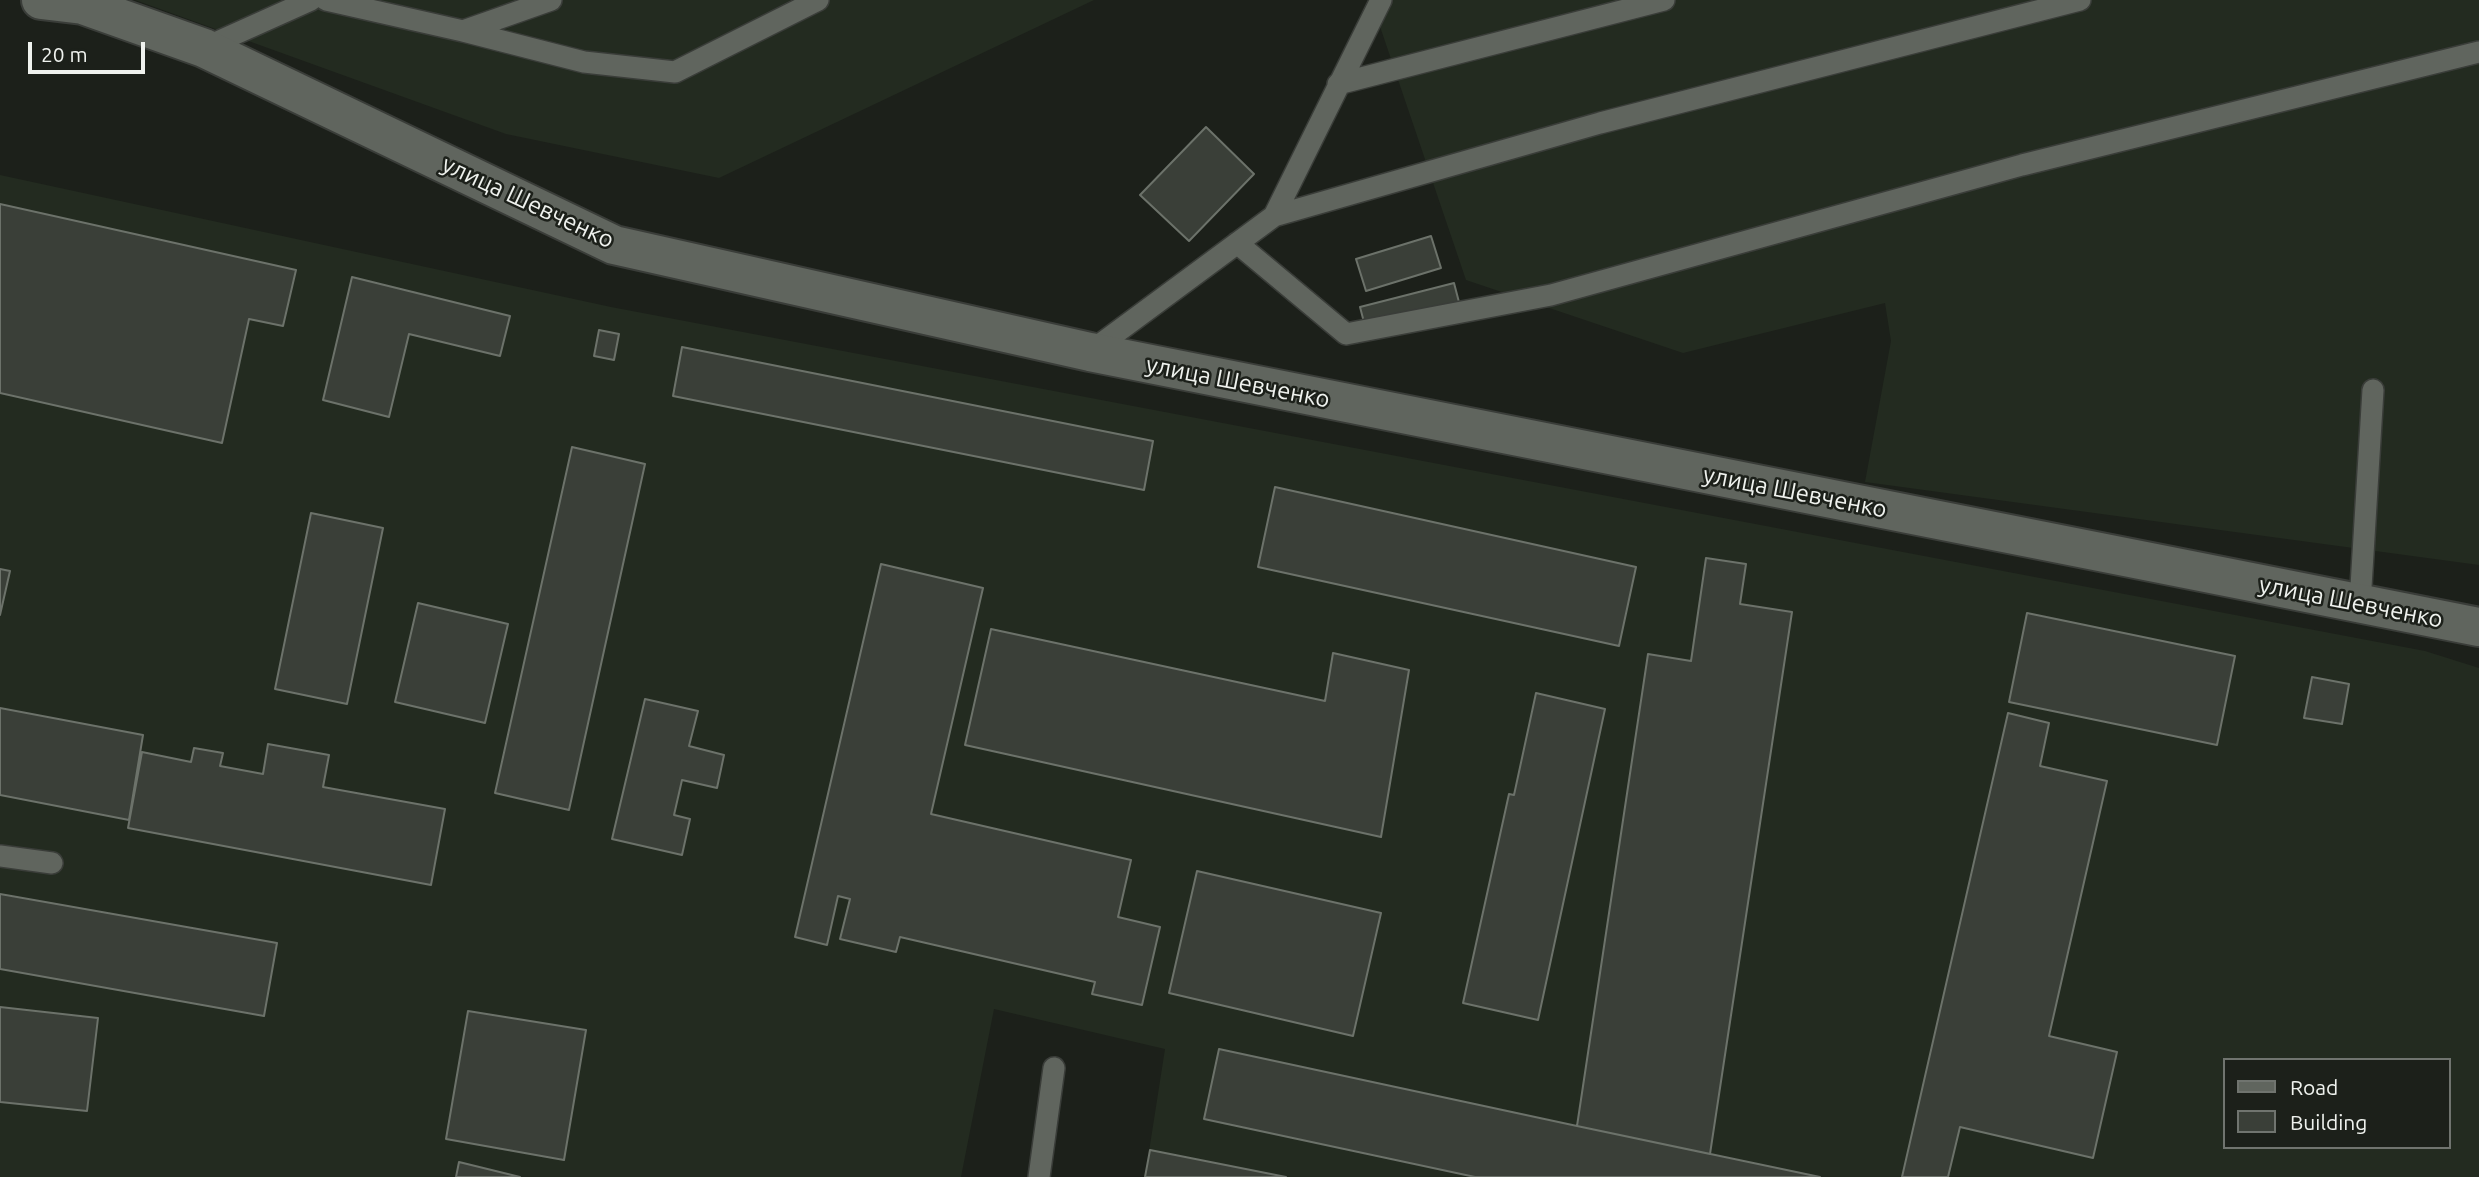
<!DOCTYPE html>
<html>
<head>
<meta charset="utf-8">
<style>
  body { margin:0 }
  #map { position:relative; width:2479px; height:1177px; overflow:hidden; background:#1c201a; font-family:Ubuntu,sans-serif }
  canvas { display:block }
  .legend { position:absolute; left:2223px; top:1058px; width:228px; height:91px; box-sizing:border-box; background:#1c201a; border:2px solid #70746f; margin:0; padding:9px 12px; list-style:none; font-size:21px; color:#eff2ee }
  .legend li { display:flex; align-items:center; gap:14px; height:35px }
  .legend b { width:35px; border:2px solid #70746f }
  .scale { position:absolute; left:28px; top:42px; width:117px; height:32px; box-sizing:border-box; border:4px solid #eff2ee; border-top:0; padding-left:9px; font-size:21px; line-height:24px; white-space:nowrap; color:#eff2ee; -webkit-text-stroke:5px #1c201a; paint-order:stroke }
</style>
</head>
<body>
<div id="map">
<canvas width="2479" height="1177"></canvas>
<ul class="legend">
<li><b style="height:9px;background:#60655e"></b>Road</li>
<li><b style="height:19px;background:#3a3f38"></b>Building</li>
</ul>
<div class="scale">20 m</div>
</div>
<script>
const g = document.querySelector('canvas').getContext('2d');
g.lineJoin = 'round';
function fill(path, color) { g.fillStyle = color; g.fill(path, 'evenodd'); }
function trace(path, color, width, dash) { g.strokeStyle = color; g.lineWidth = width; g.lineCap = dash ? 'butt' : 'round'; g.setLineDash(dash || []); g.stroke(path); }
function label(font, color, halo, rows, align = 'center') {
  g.font = font + ' Ubuntu,sans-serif'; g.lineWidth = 5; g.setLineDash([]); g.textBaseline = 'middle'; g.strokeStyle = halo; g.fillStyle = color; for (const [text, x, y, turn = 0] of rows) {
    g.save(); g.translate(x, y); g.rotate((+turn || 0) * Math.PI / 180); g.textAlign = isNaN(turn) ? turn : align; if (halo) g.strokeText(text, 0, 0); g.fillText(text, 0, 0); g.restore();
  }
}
const built = new Path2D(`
  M 135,0 L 1094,0 L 719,178 L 506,134 Z
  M 1371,0 L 2479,0 L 2479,565 L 1865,482 L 1891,341 L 1885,303 L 1683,353 L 1466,280 Z
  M 0,175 L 611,307 L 2425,651 L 2479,668 L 2479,1177 L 1145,1177 L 1165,1049 L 994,1009 L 961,1177 L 0,1177 ZM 2225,1060 L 2449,1060 L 2449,1147 L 2225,1147 Z`);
const building = new Path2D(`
  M 1206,127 L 1254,174 L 1189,241 L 1140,195 Z
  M 0,204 L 296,270 L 283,326 L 249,319 L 222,443 L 0,393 Z
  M 1431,236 L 1441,268 L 1366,291 L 1356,259 Z
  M 352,277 L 510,316 L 500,356 L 409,334 L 389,417 L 323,400 Z
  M 1454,283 L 1460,306 L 1366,330 L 1360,307 Z
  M 599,330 L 619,334 L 614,360 L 594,356 Z
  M 682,347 L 1153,441 L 1144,490 L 673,396 Z
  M 572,447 L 645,464 L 569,810 L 495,793 Z
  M 1275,487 L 1636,567 L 1619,646 L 1258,567 Z
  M 311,513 L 383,528 L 347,704 L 275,689 Z
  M 1706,558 L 1746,564 L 1740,604 L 1792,612 L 1710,1154 L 1577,1126 L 1648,654 L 1691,661 Z
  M 881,564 L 983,588 L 931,814 L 1131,860 L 1118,917 L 1160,927 L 1142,1005 L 1092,994 L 1095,982 L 900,937 L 896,952 L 840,939 L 850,899 L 838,896 L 827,945 L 795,937 Z
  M 0,569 L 10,571 L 0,615 Z
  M 418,603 L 508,624 L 485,723 L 395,702 Z
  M 2027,613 L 2235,656 L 2217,745 L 2009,702 Z
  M 991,629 L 1325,701 L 1333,653 L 1409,670 L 1381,837 L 965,745 Z
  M 2312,677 L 2349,684 L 2342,724 L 2304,718 Z
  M 1536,693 L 1605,709 L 1538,1020 L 1463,1003 L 1509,794 L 1514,795 Z
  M 645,699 L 698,711 L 689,746 L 724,755 L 717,788 L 682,780 L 674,815 L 690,819 L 682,855 L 612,839 Z
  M 0,708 L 143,735 L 129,820 L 0,795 Z
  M 2008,713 L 2049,723 L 2040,766 L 2107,781 L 2049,1036 L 2117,1052 L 2093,1158 L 1960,1127 L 1948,1177 L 1902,1177 Z
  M 268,744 L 329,755 L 323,787 L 445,809 L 431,885 L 128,828 L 142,752 L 191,762 L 194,748 L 223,753 L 220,766 L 263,774 Z
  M 1197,871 L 1381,913 L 1353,1036 L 1169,993 Z
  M 0,894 L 277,943 L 264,1016 L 0,969 Z
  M 0,1007 L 98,1018 L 87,1111 L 0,1102 Z
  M 468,1011 L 586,1030 L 564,1160 L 446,1139 Z
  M 1219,1049 L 1577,1126 L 1820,1177 L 1475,1177 L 1204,1119 Z
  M 1150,1150 L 1286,1177 L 1145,1177 Z
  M 459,1162 L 520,1177 L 456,1177 Z`);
const lane = new Path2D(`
  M 326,0 L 463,31 L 551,0
  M 463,31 L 584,62 L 675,72 L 818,0
  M 204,48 L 311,0
  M 1338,84 L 1664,0
  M 1274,216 L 1600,123 L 2080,0
  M 1237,243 L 1346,334 L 1551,295 L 2022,165 L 2479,52
  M 1090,352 L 1274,216 L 1381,0
  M 2360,603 L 2373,390
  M 0,856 L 52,863
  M 1039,1177 L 1054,1068`);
const street = new Path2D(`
  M 41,0 L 83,5 L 204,48 L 614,245 L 1090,352 L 2479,627`);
const streetNames = [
  ["улица Шевченко",528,202,25],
  ["улица Шевченко",1238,382,11],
  ["улица Шевченко",1795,492,11],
  ["улица Шевченко",2351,602,11]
];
fill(built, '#232b20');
fill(building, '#3a3f38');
trace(building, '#6c726a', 2);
trace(lane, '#3a3d39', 24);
trace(street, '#3a3d39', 42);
trace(lane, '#60655e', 21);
trace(street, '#60655e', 38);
label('24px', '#eff2ee', '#1c201a', streetNames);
</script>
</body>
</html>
